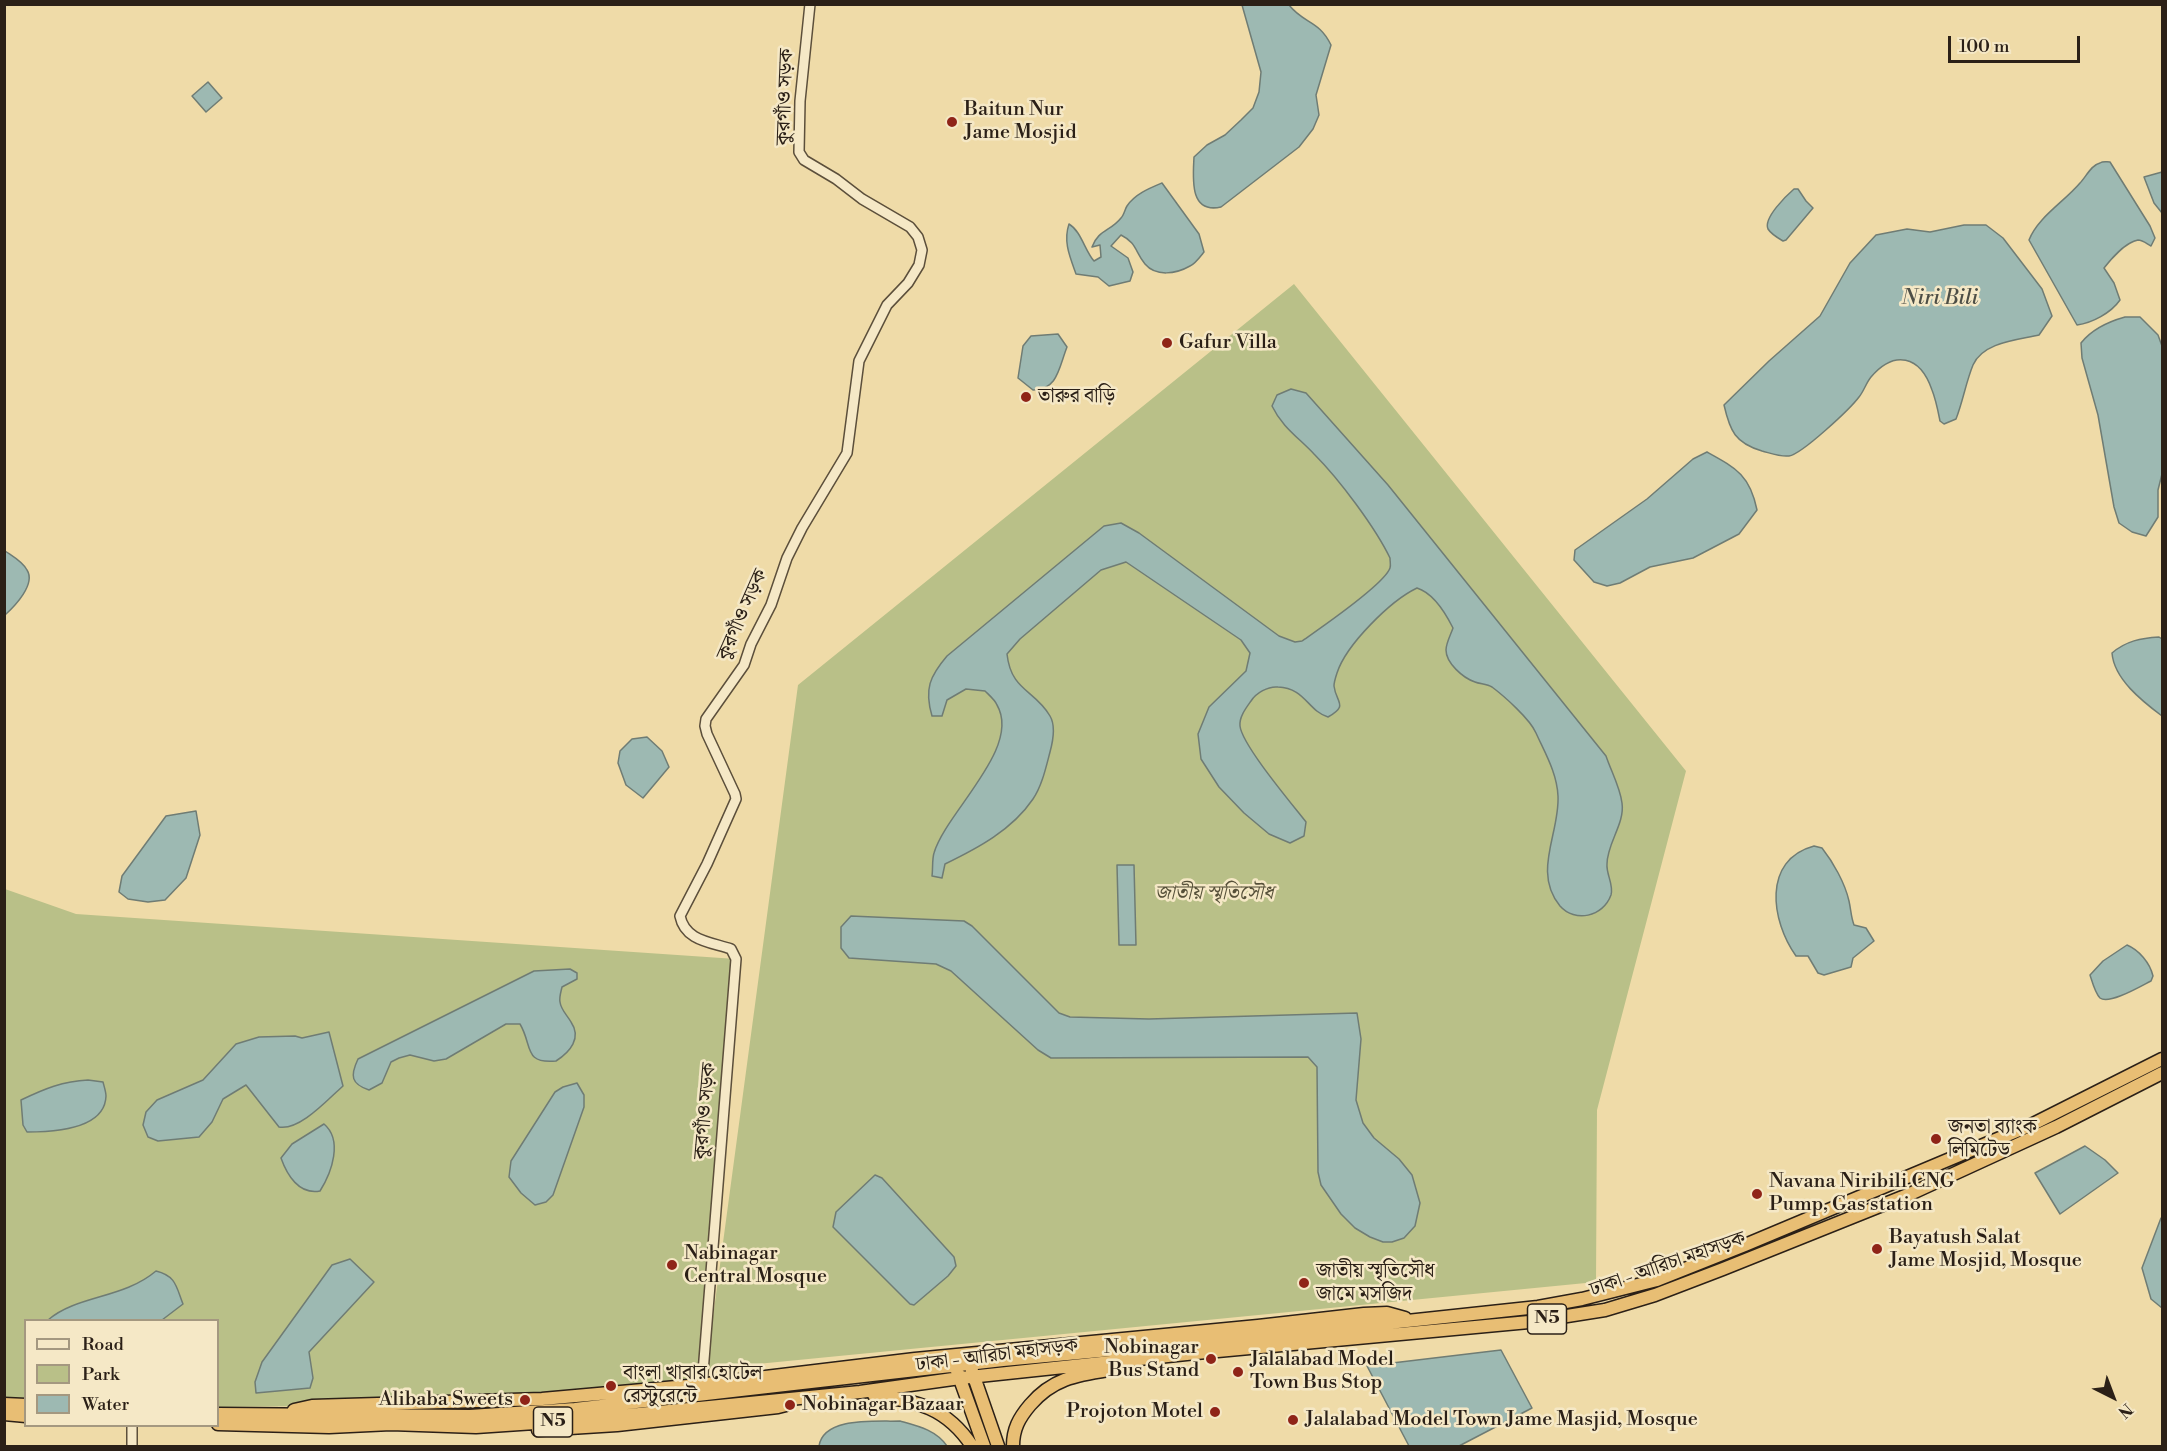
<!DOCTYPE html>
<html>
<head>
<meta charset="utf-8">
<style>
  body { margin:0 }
  #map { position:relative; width:2167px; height:1451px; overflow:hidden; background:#efdba8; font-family:"Libre Bodoni",serif }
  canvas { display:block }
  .frame { position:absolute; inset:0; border:6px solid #2b2017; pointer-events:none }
  .legend { position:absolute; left:24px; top:1319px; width:195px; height:108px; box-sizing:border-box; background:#f5e8c6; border:2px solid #a49880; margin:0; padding:8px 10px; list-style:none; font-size:18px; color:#2b2017 }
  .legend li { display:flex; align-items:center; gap:12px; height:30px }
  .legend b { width:30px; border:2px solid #a49880 }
  .north { position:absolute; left:2083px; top:1367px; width:60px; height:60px; -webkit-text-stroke:4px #f5e8c6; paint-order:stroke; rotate:138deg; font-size:16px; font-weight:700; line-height:24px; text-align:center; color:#2b2017 }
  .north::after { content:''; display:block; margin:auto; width:21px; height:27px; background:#2b2017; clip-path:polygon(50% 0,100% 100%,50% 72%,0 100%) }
  .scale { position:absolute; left:1948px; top:36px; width:132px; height:27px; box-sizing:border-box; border:3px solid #2b2017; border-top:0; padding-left:8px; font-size:18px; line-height:21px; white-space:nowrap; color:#2b2017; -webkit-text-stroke:4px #f5e8c6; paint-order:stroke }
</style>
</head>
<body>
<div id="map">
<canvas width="2167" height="1451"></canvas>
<div class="frame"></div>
<ul class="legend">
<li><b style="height:8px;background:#f5e8c6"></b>Road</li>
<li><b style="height:16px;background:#b9c088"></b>Park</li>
<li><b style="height:16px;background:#9db9b2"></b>Water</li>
</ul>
<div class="north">N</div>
<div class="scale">100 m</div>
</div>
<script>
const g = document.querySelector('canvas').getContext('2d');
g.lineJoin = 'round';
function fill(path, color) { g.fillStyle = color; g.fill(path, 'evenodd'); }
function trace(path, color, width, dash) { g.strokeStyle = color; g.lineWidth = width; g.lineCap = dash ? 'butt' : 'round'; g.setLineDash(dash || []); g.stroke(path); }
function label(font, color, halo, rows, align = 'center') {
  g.font = font + ' "Libre Bodoni","Noto Serif Bengali",serif'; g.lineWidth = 5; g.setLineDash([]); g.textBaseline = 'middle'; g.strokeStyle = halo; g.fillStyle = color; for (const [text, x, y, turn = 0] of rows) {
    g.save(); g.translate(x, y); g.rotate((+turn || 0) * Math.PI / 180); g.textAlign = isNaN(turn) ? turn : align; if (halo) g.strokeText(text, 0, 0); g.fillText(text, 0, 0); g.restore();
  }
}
const green = new Path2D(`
  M 1294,284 L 1686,771 L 1597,1110 L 1596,1282 L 706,1369 L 798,685 Z
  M 5,889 L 76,914 L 736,959 L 702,1385 L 312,1406 L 218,1407 L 218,1320 L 26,1320 L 25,1402 L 5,1400 Z`);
const water = new Path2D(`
  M 1242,5 L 1289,5 C 1304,24 1319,20 1331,45 L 1316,95 L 1319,115 L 1313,129 L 1299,147 L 1221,207 C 1189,214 1193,178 1194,157 L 1207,145 L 1225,135 L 1241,120 L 1253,108 L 1259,92 L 1261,72 Z
  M 208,82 L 222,98 L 206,112 L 192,96 Z
  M 2110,162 L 2150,226 L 2155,238 L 2151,246 C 2147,244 2143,240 2138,240 C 2126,242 2111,259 2104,268 L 2114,283 L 2120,300 C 2111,313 2092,323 2077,325 L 2029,240 C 2038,217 2064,202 2080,183 C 2086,177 2091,165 2100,163 C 2103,161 2106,162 2110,162 Z
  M 2162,172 L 2162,213 L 2154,203 L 2144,177 Z
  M 1162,183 L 1199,234 L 1204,252 C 1200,257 1195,264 1190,266 C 1176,274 1156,277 1145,264 C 1135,252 1137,243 1121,235 L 1111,246 L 1128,258 L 1133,272 L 1130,281 L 1109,286 L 1098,277 L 1076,274 C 1070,257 1063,242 1069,224 C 1081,231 1085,251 1094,261 L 1101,257 L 1100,245 L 1092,247 C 1098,230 1111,231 1121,218 C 1124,215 1125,209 1127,206 C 1135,194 1150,188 1162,183 Z
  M 1794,189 L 1798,189 L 1806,201 L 1813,208 L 1786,240 L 1783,241 C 1778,238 1771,234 1768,229 C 1763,218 1787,195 1794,189 Z
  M 1964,225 L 1986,225 L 2003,238 L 2042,289 L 2052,316 L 2039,335 C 2018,340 1983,342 1973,365 C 1966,382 1963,401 1956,419 L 1944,424 L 1940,421 C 1938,411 1936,400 1932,390 C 1920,355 1894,350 1871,377 C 1866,383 1864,391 1859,397 C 1850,409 1802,454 1789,456 C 1780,457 1770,453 1762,451 C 1735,443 1730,431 1724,405 L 1769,361 L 1820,316 L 1850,263 L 1876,235 L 1907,229 L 1930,232 Z
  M 2125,317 L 2140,317 L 2158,335 L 2162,346 L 2162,474 L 2158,490 L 2158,517 L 2146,536 L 2132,532 L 2119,523 L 2114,507 L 2098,415 L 2082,358 L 2081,343 C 2092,329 2107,322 2125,317 Z
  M 1058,334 L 1067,347 C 1059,367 1058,390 1033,390 L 1018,378 L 1023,346 L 1031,336 Z
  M 1291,389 L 1306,393 L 1388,485 L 1606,756 C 1611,771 1620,787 1622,803 C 1625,824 1607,843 1607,864 C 1606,874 1614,885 1611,895 C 1603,917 1575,923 1560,906 C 1532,872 1560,833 1558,796 C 1557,773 1545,753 1536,733 C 1530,719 1504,696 1492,687 C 1487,684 1480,684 1475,682 C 1463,678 1446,663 1446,650 C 1446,643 1451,634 1453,628 C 1445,612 1433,593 1417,588 C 1390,601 1346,645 1337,673 C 1336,676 1334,683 1334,686 C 1336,703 1349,705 1328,717 C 1308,711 1305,688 1278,687 C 1268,686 1256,693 1251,701 C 1246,708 1239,717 1240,726 C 1242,745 1292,804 1306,822 L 1304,836 L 1290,843 L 1269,834 L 1244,813 L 1219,787 L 1201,759 L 1198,734 L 1209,707 L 1246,671 L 1250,653 L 1241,640 L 1126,562 L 1101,570 L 1020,639 L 1007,654 C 1011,691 1035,690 1050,716 C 1056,726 1053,741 1050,752 C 1046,767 1042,786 1033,799 C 1012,830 978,848 945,864 L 942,878 L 932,876 C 933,869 932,859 934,853 C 946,812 1022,748 997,705 C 995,700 989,695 985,691 L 966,689 L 947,700 L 942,716 L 932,716 C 924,689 930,676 947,656 L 1104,526 L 1121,523 L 1139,533 L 1279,636 L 1295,642 L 1302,641 C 1319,629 1384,585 1390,568 C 1391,565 1390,562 1390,558 C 1375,527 1339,479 1314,454 C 1299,438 1282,427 1272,406 L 1277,395 Z
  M 1707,452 C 1736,468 1750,475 1757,510 L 1739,534 L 1693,558 L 1650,567 L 1620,583 L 1607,586 L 1594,582 L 1574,560 L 1575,550 L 1647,499 L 1693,459 Z
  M 5,551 C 12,556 22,561 27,570 C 36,584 15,606 5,615 Z
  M 2159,637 L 2162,639 L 2162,716 C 2142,701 2114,679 2112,653 C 2126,641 2141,638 2159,637 Z
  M 647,737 L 662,751 L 669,767 L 643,798 L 626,785 L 618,763 L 620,751 L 632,739 Z
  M 196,811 L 200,835 L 186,878 L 165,900 L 148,902 L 128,899 L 119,892 L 122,876 L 166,816 Z
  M 1814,846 L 1822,848 C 1833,862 1845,883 1849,901 C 1851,910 1851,917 1854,925 L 1866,928 L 1874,941 L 1853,958 L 1851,967 L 1824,975 L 1818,973 L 1808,956 L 1796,956 C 1771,921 1762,860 1814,846 Z
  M 1117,865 L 1134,865 L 1136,945 L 1119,945 Z
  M 851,916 L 964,921 L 972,926 L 1059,1013 L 1070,1017 L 1149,1019 L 1357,1013 L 1361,1039 L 1356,1100 L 1363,1123 L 1374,1138 L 1399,1159 L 1412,1175 L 1420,1203 L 1415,1226 L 1404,1238 L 1392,1242 L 1383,1242 L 1370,1237 L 1355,1228 L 1341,1214 L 1321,1185 L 1318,1172 L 1317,1067 L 1308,1057 L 1051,1058 L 1038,1050 L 951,971 L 936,964 L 849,958 L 841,948 L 841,927 Z
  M 2127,945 C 2139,950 2150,963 2153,976 L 2151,981 C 2141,986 2109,1005 2100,998 C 2095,993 2092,981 2090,975 L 2103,961 Z
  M 570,969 L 577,973 L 577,979 L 562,987 C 561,992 559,997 560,1002 C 561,1010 567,1015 571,1022 C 582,1038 570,1052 556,1061 C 523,1064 533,1046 520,1024 L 506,1024 L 446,1059 L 434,1061 L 410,1055 L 399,1058 L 391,1062 L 382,1083 L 369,1090 C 351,1084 350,1076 358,1059 L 534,971 Z
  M 329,1032 L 343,1086 C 328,1099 300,1131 279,1127 L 246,1085 L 223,1099 L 212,1122 L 199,1137 L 158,1141 L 148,1137 L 143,1125 L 146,1112 L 157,1100 L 203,1080 L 236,1044 L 259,1037 L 295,1036 L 302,1038 Z
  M 88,1080 L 103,1082 C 104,1086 106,1092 106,1096 C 105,1130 52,1132 27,1132 L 23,1125 L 21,1100 C 44,1089 63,1081 88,1080 Z
  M 577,1083 L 584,1095 L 584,1107 L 553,1195 L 546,1202 L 535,1205 L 521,1193 L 509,1177 L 511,1161 L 555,1092 L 563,1087 Z
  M 324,1124 C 343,1140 332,1172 320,1191 C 299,1195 287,1175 281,1158 L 292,1144 Z
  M 2085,1146 L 2105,1160 L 2118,1173 L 2060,1214 L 2035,1173 Z
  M 875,1175 L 882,1178 L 954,1257 L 956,1266 L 948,1276 L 914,1305 L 910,1304 L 833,1227 L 836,1212 Z
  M 2161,1218 L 2162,1218 L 2162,1308 L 2151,1299 L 2142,1268 Z
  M 350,1259 L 374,1282 L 309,1352 L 313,1378 L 310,1388 L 256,1393 L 255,1382 L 262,1362 L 332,1265 Z
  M 156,1271 C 176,1276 176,1286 183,1304 L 162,1320 L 48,1320 C 77,1295 123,1299 156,1271 Z
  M 1501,1350 L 1532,1408 L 1459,1446 L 1409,1446 L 1367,1366 Z
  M 900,1421 C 918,1426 936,1430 947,1446 L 819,1446 C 824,1416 877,1422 900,1421 Z`);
const tertiary = new Path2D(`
  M 702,1385 L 736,959 L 731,949 C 711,942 685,941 680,916 L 707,864 L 736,799 L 735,794 L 707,734 L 705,726 L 706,719 L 744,665 L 751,644 L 771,605 L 787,558 L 802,528 L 847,453 L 859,361 L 887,305 L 908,283 L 919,265 L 922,250 L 918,237 L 910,227 L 862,199 L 836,179 L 804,160 L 799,152 L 800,101 L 810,4
  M 132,1446 L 132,1426`);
const trunk = new Path2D(`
  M 957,1371 L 984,1446
  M 972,1371 L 998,1446
  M 874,1395 C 918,1402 946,1407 972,1446
  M 4,1404 L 26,1405
  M 294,1410 L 312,1406 L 542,1399 L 699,1385 L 915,1359 L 1258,1326 L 1364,1314 L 1387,1313 L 1405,1318
  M 4,1414 L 26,1416
  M 218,1414 L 470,1416 L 575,1409 L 1003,1360 L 1323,1330 L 1538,1307 L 1582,1299 L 1657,1280 L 1745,1245 L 2031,1125 L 2162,1059
  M 218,1424 L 329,1427 L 391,1424 L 476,1427 L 579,1420 L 860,1392 L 960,1378 L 1196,1353 L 1529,1322 L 1605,1310 L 1655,1295 L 1723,1269 L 1910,1194 L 2056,1127 L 2162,1073
  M 538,1430 L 617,1425 L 778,1407 L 786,1405
  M 1013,1446 C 1013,1429 1019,1418 1030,1405 C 1052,1379 1076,1375 1108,1370`);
const markers = [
  [952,122,6,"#8f2418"],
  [1167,343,6,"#8f2418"],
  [1026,397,6,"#8f2418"],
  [1936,1139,6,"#8f2418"],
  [1757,1194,6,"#8f2418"],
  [1877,1249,6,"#8f2418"],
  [672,1265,6,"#8f2418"],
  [1304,1283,6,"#8f2418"],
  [1211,1359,6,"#8f2418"],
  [1238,1372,6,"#8f2418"],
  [611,1386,6,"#8f2418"],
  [525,1400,6,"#8f2418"],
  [790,1405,6,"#8f2418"],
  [1215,1412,6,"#8f2418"],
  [1293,1420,6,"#8f2418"]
];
const shields = [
  [1547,1319,39],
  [553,1422,39]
];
const shieldNames = [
  ["N5",1547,1319],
  ["N5",553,1422]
];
const streetNames = [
  ["কুরগাঁও সড়ক",786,97,-88],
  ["কুরগাঁও সড়ক",743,615,-66],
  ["কুরগাঁও সড়ক",706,1111,-85],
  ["ঢাকা - আরিচা মহাসড়ক",1668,1265,-19],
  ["ঢাকা - আরিচা মহাসড়ক",997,1356,-7]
];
const poiNames = [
  ["Baitun Nur",964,110],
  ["Jame Mosjid",964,133],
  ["Gafur Villa",1179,343],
  ["তারুর বাড়ি",1038,397],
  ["জনতা ব্যাংক",1948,1128],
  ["লিমিটেড",1948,1151],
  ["Navana Niribili CNG",1769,1182],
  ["Pump, Gas station",1769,1205],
  ["Bayatush Salat",1889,1238],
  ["Jame Mosjid, Mosque",1889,1261],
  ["Nabinagar",684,1254],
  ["Central Mosque",684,1277],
  ["জাতীয় স্মৃতিসৌধ",1316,1272],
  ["জামে মসজিদ",1316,1295],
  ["Nobinagar",1199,1348,"right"],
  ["Bus Stand",1199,1371,"right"],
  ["Jalalabad Model",1250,1360],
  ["Town Bus Stop",1250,1383],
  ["বাংলা খাবার হোটেল",623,1374],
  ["রেস্টুরেন্টে",623,1397],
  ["Alibaba Sweets",513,1400,"right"],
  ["Nobinagar Bazaar",802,1405],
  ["Projoton Motel",1203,1412,"right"],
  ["Jalalabad Model Town Jame Masjid, Mosque",1305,1420]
];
const parkNames = [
  ["জাতীয় স্মৃতিসৌধ",1214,894]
];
const waterNames = [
  ["Niri Bili",1940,299]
];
fill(green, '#b9c088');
fill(water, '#9db9b2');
trace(water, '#6f7c74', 1.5);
trace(tertiary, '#5c4f3b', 12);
trace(trunk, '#2b2017', 15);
trace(tertiary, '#f5e8c6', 9);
trace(trunk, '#e8be74', 12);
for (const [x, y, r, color] of markers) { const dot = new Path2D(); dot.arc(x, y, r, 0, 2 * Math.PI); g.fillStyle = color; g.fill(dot); trace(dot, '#f5e8c6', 2); }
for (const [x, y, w] of shields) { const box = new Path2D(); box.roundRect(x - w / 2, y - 15, w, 30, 4.5); g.fillStyle = '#f5e8c6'; g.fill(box); trace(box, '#2b2017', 1.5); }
label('bold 18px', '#2b2017', null, shieldNames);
label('20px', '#2b2017', '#f5e8c6', streetNames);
label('20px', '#2b2017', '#f5e8c6', poiNames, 'left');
label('italic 20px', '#565039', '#f5e8c6', parkNames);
label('italic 21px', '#4d4e46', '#f5e8c6', waterNames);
</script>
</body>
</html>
